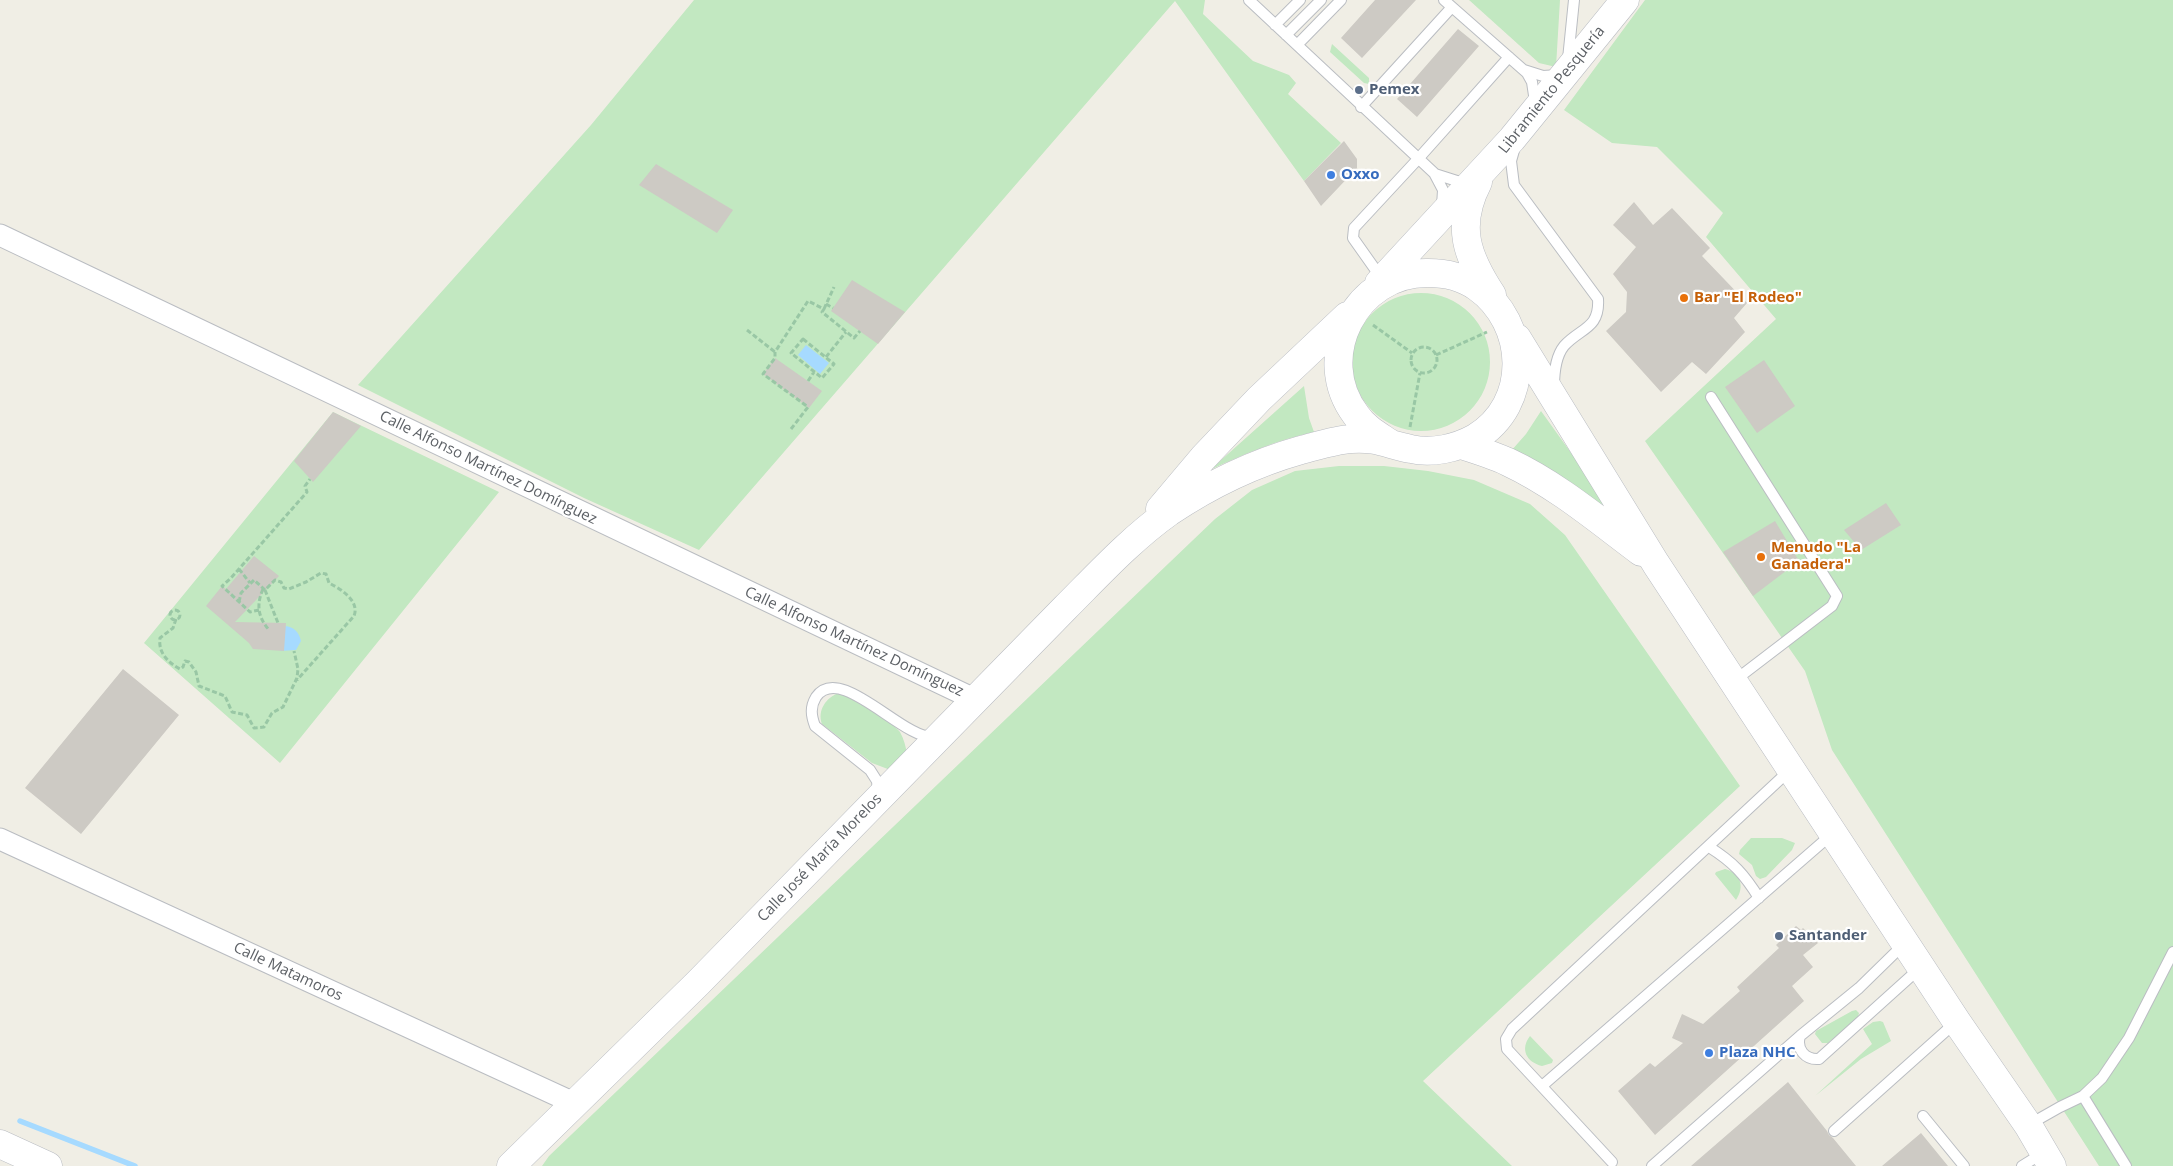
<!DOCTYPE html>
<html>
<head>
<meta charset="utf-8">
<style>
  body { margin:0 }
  canvas { display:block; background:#f0eee5 }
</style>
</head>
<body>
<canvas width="2173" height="1166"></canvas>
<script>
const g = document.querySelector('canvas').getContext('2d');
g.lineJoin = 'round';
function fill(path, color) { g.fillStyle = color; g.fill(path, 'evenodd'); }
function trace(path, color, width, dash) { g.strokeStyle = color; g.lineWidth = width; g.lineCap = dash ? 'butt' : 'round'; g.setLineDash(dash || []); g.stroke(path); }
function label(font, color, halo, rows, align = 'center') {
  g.font = font + ' "Open Sans",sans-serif'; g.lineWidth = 4.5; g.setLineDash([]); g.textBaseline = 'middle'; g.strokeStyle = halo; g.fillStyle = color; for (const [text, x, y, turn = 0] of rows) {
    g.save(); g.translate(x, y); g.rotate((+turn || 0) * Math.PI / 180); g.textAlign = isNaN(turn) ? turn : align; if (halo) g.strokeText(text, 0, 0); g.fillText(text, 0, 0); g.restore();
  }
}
const green = new Path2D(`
  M 694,0 L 1205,0 L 1203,14 L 1253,61 L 1289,75 L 1296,83 L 1288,94 L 1341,143 L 1304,181 L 1175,1 L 699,550 L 584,498 L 358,385 L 591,125 Z
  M 1469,0 L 1560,0 L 1556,67 L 1539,63 Z
  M 1645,0 L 2173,0 L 2173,1166 L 2099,1166 L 1832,750 L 1805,671 L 1645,441 L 1776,319 L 1706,237 L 1723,213 L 1657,147 L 1612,143 L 1564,110 Z
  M 1332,44 L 1369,78 L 1369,84 L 1364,83 L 1330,52 Z
  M1352 362a69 69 0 1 1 138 0a69 69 0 1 1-138 0Z
  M 1304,386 L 1309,418 L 1314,432 C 1277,440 1244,454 1210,470 Z
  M 1541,411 L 1617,517 L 1511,451 L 1526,434 Z
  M 333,412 L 499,492 L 280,763 L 144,643 Z
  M 1339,466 L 1384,466 L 1428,471 L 1474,480 L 1530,504 L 1565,535 L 1740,786 L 1423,1081 L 1512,1166 L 542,1166 L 549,1156 L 1215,519 L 1252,490 L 1295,471 Z
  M 839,693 C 851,698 893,722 900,732 C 904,739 906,747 907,755 L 893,771 L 872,763 L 822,724 C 817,711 826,697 839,693 Z
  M 1751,838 L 1782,838 L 1795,843 L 1792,850 L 1766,877 L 1760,879 L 1756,876 L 1752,865 L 1739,854 L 1740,850 Z
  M 1725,869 C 1741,873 1745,887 1736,900 L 1715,874 L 1716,872 Z
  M 1856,1010 L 1859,1013 L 1858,1017 L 1828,1043 L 1822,1043 L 1815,1034 L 1816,1031 L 1852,1011 Z
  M 1880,1021 L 1883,1022 L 1891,1041 L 1861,1059 L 1815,1096 L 1872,1044 L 1863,1029 L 1873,1022 Z
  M 1530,1036 L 1553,1060 L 1552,1063 L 1542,1066 C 1526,1062 1520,1049 1530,1036 Z`);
const water = new Path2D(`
  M 806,345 L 829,363 L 820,374 L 798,355 Z
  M 285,626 C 294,627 299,632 301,641 L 296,650 L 280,651 Z`);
const stream = new Path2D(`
  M 20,1121 L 135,1166`);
const building = new Path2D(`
  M 1375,0 L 1416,0 L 1362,58 L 1341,38 Z
  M 1458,29 L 1479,46 L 1417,117 L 1397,99 Z
  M 1344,141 L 1357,159 L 1357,168 L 1321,206 L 1304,181 Z
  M 656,164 L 733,210 L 717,233 L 639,185 Z
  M 1634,202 L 1653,225 L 1672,208 L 1710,248 L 1702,256 L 1747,303 L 1734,318 L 1745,332 L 1706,374 L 1692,362 L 1661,392 L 1606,331 L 1626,312 L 1627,292 L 1613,274 L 1636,247 L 1613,225 Z
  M 852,280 L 905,312 L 878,344 L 831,311 Z
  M 775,358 L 822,391 L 809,408 L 763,374 Z
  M 1764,360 L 1795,406 L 1757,433 L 1725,387 Z
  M 333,412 L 361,426 L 313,482 L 294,461 Z
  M 1886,503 L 1901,525 L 1861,550 L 1844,530 Z
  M 1775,521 L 1799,561 L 1753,596 L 1723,552 Z
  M 254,556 L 279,576 L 235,622 L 286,623 L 284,651 L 253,649 L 249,643 L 206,606 L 222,586 L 226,589 Z
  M 123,669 L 179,715 L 81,834 L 25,788 Z
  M 1796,926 L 1801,930 L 1803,928 L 1818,943 L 1803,955 L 1813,967 L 1792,986 L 1804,1001 L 1655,1135 L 1618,1091 L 1650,1063 L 1655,1067 L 1683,1043 L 1672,1038 L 1682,1014 L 1703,1024 L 1740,991 L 1737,987 L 1779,948 L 1776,945 Z
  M 1788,1082 L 1827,1131 L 1829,1135 L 1833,1138 L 1856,1166 L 1691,1166 Z
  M 1921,1133 L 1948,1166 L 1882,1166 Z`);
const path = new Path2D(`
  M 826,304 L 833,308
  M 824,309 L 834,287
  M 1373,325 L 1412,353
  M 747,330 L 775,352
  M 803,339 L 834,364 L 822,378 L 791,353 Z
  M1411 360a13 13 0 1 1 26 0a13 13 0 1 1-26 0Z
  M 1436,355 L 1487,332
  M 826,357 L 846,332
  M 808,381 L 814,372
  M 1410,427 L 1420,373
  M 791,429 L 808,407 L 763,374 L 775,358 L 775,352 L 808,301 L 824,309 L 822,312 L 854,338 L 860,331
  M 239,569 L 250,583
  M 263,589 C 256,605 258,617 269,630
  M 265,590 L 278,623
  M 239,602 L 241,593 L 254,580 L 265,590 L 275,580 L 281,582 L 284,588 L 289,589 L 306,582 L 321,573 L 326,574 L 329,583 C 341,589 360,601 354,616 L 297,680
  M 259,610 L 250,612 L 222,586 L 231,578 L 307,492 L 305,486 L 310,479
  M170 615a5 5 0 1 1 10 0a5 5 0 1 1-10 0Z
  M 176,619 L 173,628 L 160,638 C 158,652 167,662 180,669 L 183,667 L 185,661 L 189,662 L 196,672 L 199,686 L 225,696 L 232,712 L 247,715 L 254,728 L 264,727 L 272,713 L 283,707 L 297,678 L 298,669 L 294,651`);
const lane = new Path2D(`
  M 1249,0 L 1434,173 L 1443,190 L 1442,206
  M 1444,0 L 1527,73 L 1532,82 L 1535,102
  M 1275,25 L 1300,0
  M 1286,35 L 1321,0
  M 1297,45 L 1341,0
  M 1568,59 L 1574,0
  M 1524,70 L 1543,76 L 1559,75
  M 1361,107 L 1452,7
  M 1515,147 L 1511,161 L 1514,185 L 1598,299 C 1600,329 1580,328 1564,346 C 1556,356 1554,374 1554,387
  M 1435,174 L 1457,181 L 1469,182
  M 1382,279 L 1353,238 L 1354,228 L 1418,159 L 1509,57
  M 1711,397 L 1837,596 L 1832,606 L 1734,681
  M 878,792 L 877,781 L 870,770 L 815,726 C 811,715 810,707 816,697 C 840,662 903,740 934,737
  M 1709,847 C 1733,862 1744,874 1759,898
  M 1800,1036 C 1796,1049 1805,1060 1819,1059 L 1920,968
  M 1542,1086 L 1832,834
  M 2083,1096 L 2126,1166
  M 1923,1116 L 1964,1166
  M 2030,1124 L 2060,1107 L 2083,1096 L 2102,1078 L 2129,1038 L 2173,952
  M 1834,1131 L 1956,1022
  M 1612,1162 L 1507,1049 L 1506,1039 L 1512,1029 L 1790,770
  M 1652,1166 L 1800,1036 L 1859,988 L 1904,944
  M 2022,1166 L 2043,1153`);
const street = new Path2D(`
  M 0,235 L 976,700
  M 0,839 L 576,1104`);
const secondary = new Path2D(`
  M 1478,182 C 1455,226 1467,257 1492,295
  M 1379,283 L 1512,139 L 1625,0
  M 1517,338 L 1656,564 L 1957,1022 L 2028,1125 L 2052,1166
  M 1461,445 C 1477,450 1493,455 1508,462 C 1557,485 1598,520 1641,552
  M 1160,509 L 1203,458 L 1259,399 L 1347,316
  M 0,1144 L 48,1166
  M 511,1166 L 698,983 L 1065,608 C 1098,575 1131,539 1169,512 C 1209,485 1255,463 1301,450 C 1317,446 1335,440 1351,439 C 1378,437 1388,445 1411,449 C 1432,454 1457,448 1475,438 C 1532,404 1528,323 1477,287 C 1463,277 1445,273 1428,273 C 1356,272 1312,357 1356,415 C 1364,427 1376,434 1388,442`);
const markers = [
  [1359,90,5,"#5c6f8a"],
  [1331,175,5,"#3f7fe0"],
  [1684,298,5,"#e8710a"],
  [1761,557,5,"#e8710a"],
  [1779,936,5,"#5c6f8a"],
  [1709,1053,5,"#3f7fe0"]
];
const serviceNames = [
  ["Pemex",1369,90],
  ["Santander",1789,936]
];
const streetNames = [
  ["Libramiento Pesquería",1552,90,-51],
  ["Calle Alfonso Martínez Domínguez",488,468,26],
  ["Calle Alfonso Martínez Domínguez",854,642,25],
  ["Calle José María Morelos",820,858,-46],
  ["Calle Matamoros",288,972,25]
];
const shopNames = [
  ["Oxxo",1341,175],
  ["Plaza NHC",1719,1053]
];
const foodNames = [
  ["Bar \"El Rodeo\"",1694,298],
  ["Menudo \"La",1771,548],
  ["Ganadera\"",1771,565]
];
fill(green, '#c2e8c1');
fill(water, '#a6daff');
trace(stream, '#a6daff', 5.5);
fill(building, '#cdcac4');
trace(lane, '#babdc2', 12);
trace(street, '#babdc2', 23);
trace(secondary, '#b9bcc2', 29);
trace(path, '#99c7a5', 3, [5, 2.5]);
trace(lane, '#fff', 10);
trace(street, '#fff', 21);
trace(secondary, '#fff', 28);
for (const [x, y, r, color] of markers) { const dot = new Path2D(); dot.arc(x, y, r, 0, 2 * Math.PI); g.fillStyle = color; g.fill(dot); trace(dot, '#fff', 2); }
label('bold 15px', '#4e5e75', '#fff', serviceNames, 'left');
label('15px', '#5d6166', '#fff', streetNames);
label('bold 15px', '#366cbe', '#fff', shopNames, 'left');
label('bold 15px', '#c56008', '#fff', foodNames, 'left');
</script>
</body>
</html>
